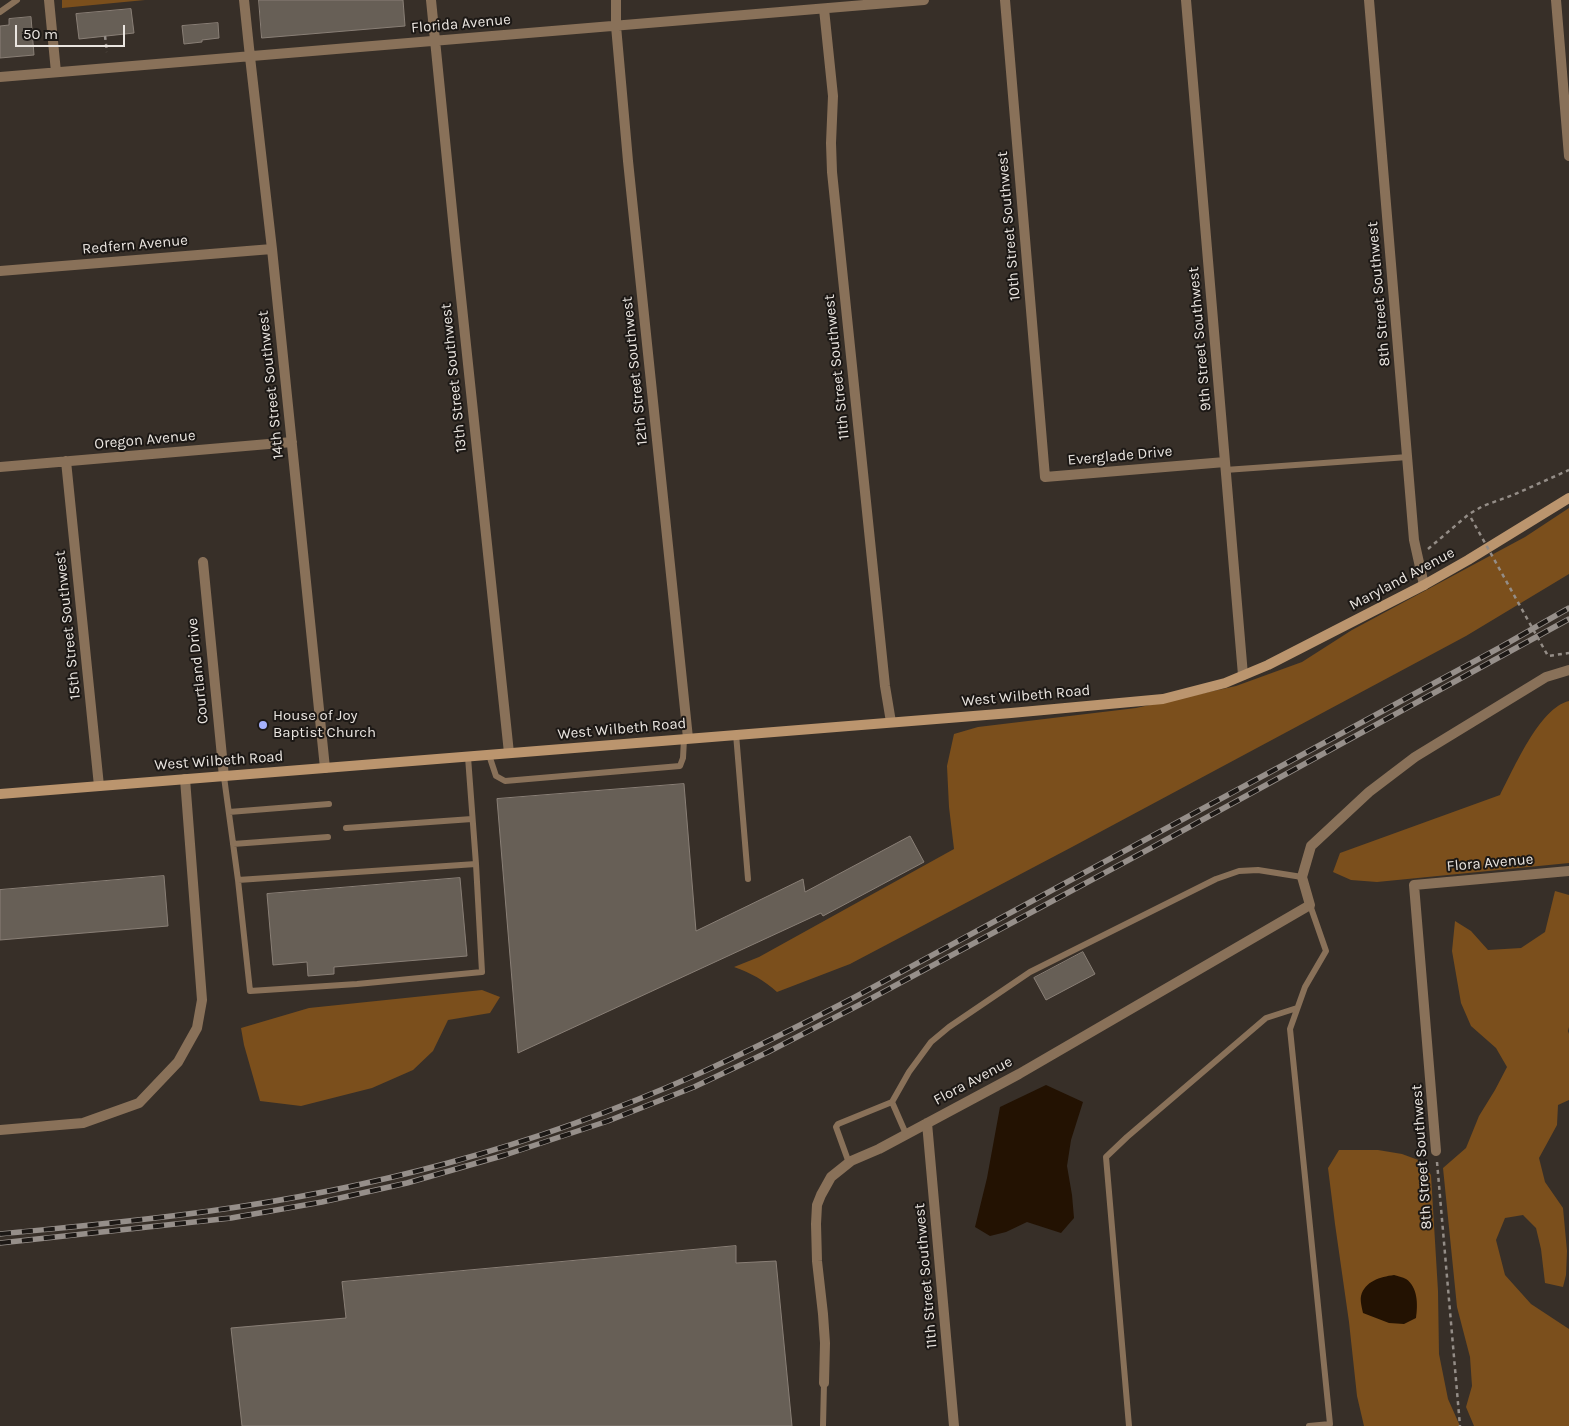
<!DOCTYPE html>
<html>
<head>
<meta charset="utf-8">
<style>
  body { margin:0 }
  #map { position:relative; width:1569px; height:1426px; overflow:hidden; background:#372f28; font-family:Karla,sans-serif }
  canvas { display:block }
  .scale { position:absolute; left:15px; top:25px; width:110px; height:22px; box-sizing:border-box; border:2px solid #eae5e0; border-top:0; padding-left:6px; font-size:15px; line-height:18px; white-space:nowrap; color:#eae5e0; -webkit-text-stroke:4px #1c1815; paint-order:stroke }
</style>
</head>
<body>
<div id="map">
<canvas width="1569" height="1426"></canvas>
<div class="scale">50 m</div>
</div>
<script>
const g = document.querySelector('canvas').getContext('2d');
g.lineJoin = 'round';
function fill(path, color) { g.fillStyle = color; g.fill(path, 'evenodd'); }
function trace(path, color, width, dash) { g.strokeStyle = color; g.lineWidth = width; g.lineCap = dash ? 'butt' : 'round'; g.setLineDash(dash || []); g.stroke(path); }
function label(font, color, halo, rows, align = 'center') {
  g.font = font + ' Karla,sans-serif'; g.lineWidth = 4; g.setLineDash([]); g.textBaseline = 'middle'; g.strokeStyle = halo; g.fillStyle = color; for (const [text, x, y, turn = 0] of rows) {
    g.save(); g.translate(x, y); g.rotate((+turn || 0) * Math.PI / 180); g.textAlign = isNaN(turn) ? turn : align; if (halo) g.strokeText(text, 0, 0); g.fillText(text, 0, 0); g.restore();
  }
}
const green = new Path2D(`
  M 62,0 L 145,0 L 62,8 Z
  M 1569,508 L 1569,574 L 1466,636 L 1072,847 L 850,964 L 777,992 C 764,980 751,973 734,967 L 759,957 L 954,849 L 949,807 L 947,766 L 954,734 L 978,727 L 1136,708 L 1236,686 L 1302,662 L 1352,630 L 1525,537 Z
  M 1569,701 L 1569,863 L 1377,882 L 1351,880 L 1333,872 L 1340,853 L 1500,795 C 1514,769 1539,708 1569,701 Z
  M 1555,891 L 1569,895 L 1569,1027 L 1568,1031 L 1569,1034 L 1569,1100 L 1558,1105 L 1557,1125 L 1539,1158 L 1545,1182 L 1563,1208 L 1567,1251 L 1566,1275 L 1563,1287 L 1545,1283 L 1541,1249 L 1536,1228 L 1523,1215 L 1505,1218 L 1496,1240 L 1505,1275 L 1531,1304 L 1569,1329 L 1569,1426 L 1474,1426 L 1466,1407 L 1472,1386 L 1470,1357 L 1457,1307 L 1443,1168 L 1466,1148 L 1479,1116 L 1495,1090 L 1507,1067 L 1496,1048 L 1471,1026 L 1461,1003 L 1452,951 L 1455,921 L 1471,931 L 1488,950 L 1521,948 L 1545,932 Z
  M 482,990 L 500,997 L 490,1013 L 448,1020 L 433,1051 L 413,1070 L 372,1088 L 301,1106 L 260,1101 L 244,1045 L 241,1028 L 309,1008 Z
  M 1339,1150 L 1378,1150 L 1402,1154 L 1421,1161 L 1431,1175 L 1438,1291 L 1439,1354 L 1448,1399 L 1460,1426 L 1364,1426 L 1357,1396 L 1349,1322 L 1335,1224 L 1328,1168 Z`);
const water = new Path2D(`
  M 1046,1085 L 1083,1102 L 1071,1140 L 1067,1166 L 1072,1195 L 1074,1218 L 1061,1233 L 1027,1222 L 1006,1232 L 990,1236 L 975,1227 L 987,1178 L 1000,1107 Z
  M 1394,1275 C 1397,1276 1403,1277 1406,1279 C 1418,1287 1418,1305 1416,1318 L 1404,1324 L 1389,1323 L 1363,1313 C 1362,1308 1360,1301 1361,1296 C 1365,1281 1380,1277 1394,1275 Z`);
const building = new Path2D(`
  M 259,0 L 403,0 L 405,26 L 262,38 Z
  M 131,9 L 134,33 L 79,39 L 76,14 Z
  M 31,17 L 34,55 L 0,58 L 0,26 L 9,25 L 9,19 Z
  M 218,23 L 219,38 L 202,40 L 202,42 L 184,44 L 182,26 Z
  M 684,784 L 696,931 L 803,879 L 805,892 L 910,836 L 924,862 L 823,916 L 821,913 L 518,1053 L 497,799 Z
  M 164,876 L 168,926 L 0,940 L 0,890 Z
  M 460,878 L 467,956 L 334,967 L 334,974 L 308,976 L 307,962 L 273,965 L 267,894 Z
  M 1083,952 L 1095,974 L 1046,1000 L 1034,978 Z
  M 736,1246 L 736,1263 L 776,1261 L 792,1426 L 242,1426 L 231,1328 L 346,1318 L 342,1282 Z`);
const path = new Path2D(`
  M 105,36 L 107,52
  M 1428,549 L 1469,514 L 1483,506 L 1513,495 L 1569,470
  M 1437,1162 L 1460,1426`);
const lane = new Path2D(`
  M 0,12 L 17,0
  M 1225,470 L 1408,457
  M 736,734 L 748,879
  M 489,755 L 496,776 L 505,781 L 680,766 L 683,758 L 684,739
  M 224,777 L 238,880 L 250,991 L 357,984 L 482,972 L 476,864 L 468,757
  M 229,812 L 329,804
  M 346,828 L 472,819
  M 233,844 L 328,837
  M 238,880 L 476,864
  M 892,1102 L 909,1072 L 931,1042 L 949,1027 L 1030,972 L 1216,879 L 1239,871 L 1258,870 L 1302,877
  M 849,1163 L 836,1127 L 838,1124 L 892,1102 L 906,1134
  M 823,1426 L 824,1383
  M 1129,1426 L 1106,1157 L 1127,1137 L 1266,1018 L 1297,1008
  M 1309,1426 L 1330,1424 L 1290,1029 L 1305,987 L 1326,951 L 1310,905`);
const street = new Path2D(`
  M 49,0 L 56,72
  M 244,0 L 250,57 L 272,249 L 325,768
  M 431,0 L 456,250 L 509,753
  M 616,0 L 616,26 L 628,161 L 688,738
  M 1005,0 L 1045,477 L 1225,462
  M 1186,0 L 1243,675
  M 1369,0 L 1414,540 L 1424,585
  M 1556,0 L 1569,156
  M 824,9 L 833,96 L 831,143 L 832,172 L 885,686 L 891,722
  M 0,77 L 924,0
  M 0,271 L 272,249
  M 66,461 L 99,786
  M 0,467 L 292,442
  M 203,562 L 224,777
  M 927,1123 L 954,1426
  M 0,1130 L 83,1123 L 139,1103 L 178,1062 L 197,1028 L 202,1000 L 185,779
  M 1436,1151 L 1414,885 L 1569,871
  M 824,1383 L 825,1343 L 823,1314 L 817,1261 L 816,1224 L 817,1205 L 821,1195 L 831,1177 L 851,1161 L 879,1149 L 1019,1074 L 1310,905 L 1302,877 L 1311,846 L 1369,792 L 1415,757 L 1546,677 L 1569,670`);
const secondary = new Path2D(`
  M 0,794 L 1011,713 L 1163,699 L 1225,683 L 1268,665 L 1424,585 L 1468,560 L 1569,498`);
const rail = new Path2D(`
  M 0,1234 C 70,1227 140,1221 210,1211 C 290,1200 370,1184 448,1163 C 533,1140 617,1110 698,1074 C 751,1050 803,1024 855,997 L 1499,648 L 1569,608
  M 0,1243 L 231,1218 L 322,1202 L 407,1183 L 505,1155 L 608,1121 L 694,1087 L 768,1052 L 859,1005 L 1151,848 L 1569,619`);
const pathBridge = new Path2D(`
  M 1471,518 L 1548,656 L 1569,653`);
const markers = [
  [263,725,5,"#a5b1fc"]
];
const streetNames = [
  ["Florida Avenue",461,24,-5],
  ["10th Street Southwest",1009,226,-95],
  ["Redfern Avenue",135,245,-5],
  ["8th Street Southwest",1379,294,-95],
  ["9th Street Southwest",1200,339,-95],
  ["11th Street Southwest",837,367,-96],
  ["12th Street Southwest",635,371,-96],
  ["13th Street Southwest",454,378,-96],
  ["14th Street Southwest",271,385,-96],
  ["Oregon Avenue",145,440,-5],
  ["Everglade Drive",1120,456,-5],
  ["Maryland Avenue",1402,579,-28],
  ["15th Street Southwest",68,625,-96],
  ["Courtland Drive",198,671,-96],
  ["West Wilbeth Road",1026,696,-5],
  ["West Wilbeth Road",622,729,-5],
  ["West Wilbeth Road",219,761,-4],
  ["Flora Avenue",1490,863,-5],
  ["Flora Avenue",973,1081,-28],
  ["8th Street Southwest",1422,1157,-94],
  ["11th Street Southwest",926,1276,-95]
];
const poiNames = [
  ["House of Joy",273,716],
  ["Baptist Church",273,733]
];
fill(green, '#7b4f1c');
fill(water, '#231202');
fill(building, '#675f56');
trace(building, '#897f76', 1);
trace(path, '#948d87', 2.5, [4, 4]);
trace(lane, '#897159', 6);
trace(street, '#897159', 10);
trace(secondary, '#bb956e', 10);
trace(rail, '#968f8a', 5.5);
trace(rail, '#1c1815', 4, [11]);
trace(pathBridge, '#948d87', 2.5, [4, 4]);
for (const [x, y, r, color] of markers) { const dot = new Path2D(); dot.arc(x, y, r, 0, 2 * Math.PI); g.fillStyle = color; g.fill(dot); trace(dot, '#1c1815', 2); }
label('15px', '#eae5e0', '#1c1815', streetNames);
label('15px', '#eae5e0', '#1c1815', poiNames, 'left');
</script>
</body>
</html>
